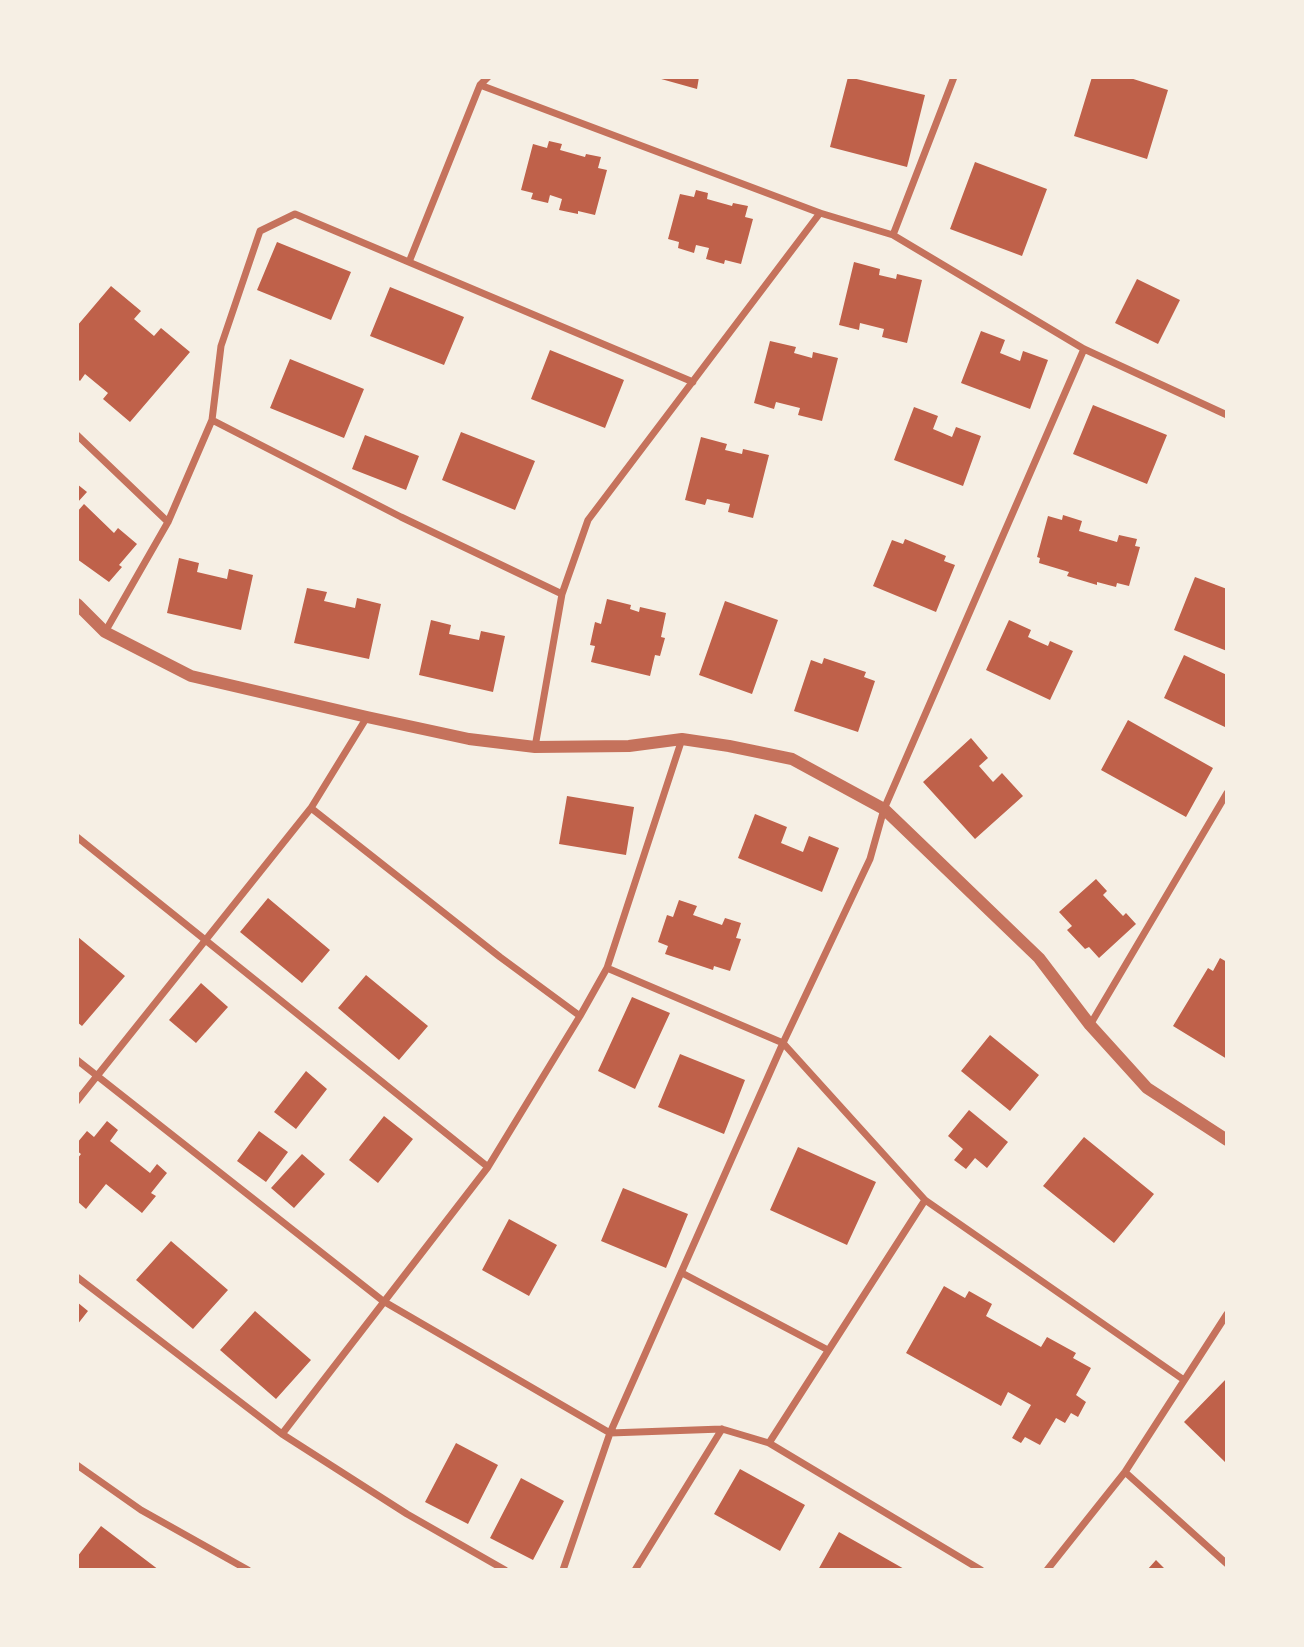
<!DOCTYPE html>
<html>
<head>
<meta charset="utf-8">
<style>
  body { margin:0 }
  #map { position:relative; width:1304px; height:1647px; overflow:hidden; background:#f6efe4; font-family:Georgia,serif }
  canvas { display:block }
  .frame { position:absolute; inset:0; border:79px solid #f6efe4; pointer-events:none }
</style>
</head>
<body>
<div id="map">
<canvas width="1304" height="1647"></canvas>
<div class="frame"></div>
</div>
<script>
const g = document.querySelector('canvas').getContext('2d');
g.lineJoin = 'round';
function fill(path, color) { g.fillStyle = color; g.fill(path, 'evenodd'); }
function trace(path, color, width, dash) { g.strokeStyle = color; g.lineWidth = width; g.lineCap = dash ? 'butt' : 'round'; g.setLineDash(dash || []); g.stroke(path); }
const building = new Path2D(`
  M 654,77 L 699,77 L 697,89 Z
  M 848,77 L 925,95 L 907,167 L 830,147 Z
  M 1092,77 L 1127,77 L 1168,90 L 1147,159 L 1074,136 Z
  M 549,141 L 562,144 L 560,150 L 585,157 L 586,154 L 601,157 L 598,168 L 607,170 L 595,215 L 578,211 L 578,214 L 559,210 L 562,199 L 550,195 L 548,203 L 531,199 L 533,193 L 521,190 L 533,144 L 547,148 Z
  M 975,162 L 1047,189 L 1022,256 L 950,229 Z
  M 696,190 L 708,193 L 707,199 L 732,206 L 733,203 L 748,206 L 745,217 L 753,219 L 741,264 L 725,260 L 724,264 L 706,259 L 709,248 L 696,245 L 694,253 L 678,248 L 679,242 L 668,239 L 680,194 L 694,197 Z
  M 277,242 L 351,272 L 331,320 L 257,290 Z
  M 854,262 L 880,269 L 879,275 L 896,279 L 897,274 L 922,280 L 907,343 L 882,337 L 884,329 L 860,323 L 859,330 L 839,325 Z
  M 1137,279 L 1180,300 L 1158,344 L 1115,323 Z
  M 111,286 L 141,311 L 134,319 L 154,336 L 161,328 L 190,352 L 130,422 L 103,399 L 108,393 L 85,374 L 80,381 L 77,378 L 77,326 Z
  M 390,287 L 464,317 L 444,365 L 370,336 Z
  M 981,331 L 1005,340 L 1000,353 L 1020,361 L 1023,351 L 1048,360 L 1030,409 L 961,383 Z
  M 770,341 L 796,347 L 794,353 L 812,358 L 813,352 L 838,358 L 822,421 L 798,415 L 800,408 L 776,402 L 774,409 L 754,403 Z
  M 550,350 L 624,380 L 605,428 L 531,399 Z
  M 290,359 L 364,389 L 344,438 L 270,408 Z
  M 1093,405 L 1167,435 L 1147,484 L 1073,454 Z
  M 914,407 L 938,416 L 933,429 L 952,437 L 956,427 L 981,436 L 963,486 L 894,460 Z
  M 461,432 L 535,461 L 515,510 L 442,480 Z
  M 365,435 L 419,456 L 406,490 L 352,469 Z
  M 701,437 L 727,444 L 725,450 L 742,454 L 743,449 L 769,455 L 753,518 L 728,512 L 730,504 L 707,499 L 705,505 L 685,500 Z
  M 77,484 L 87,492 L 77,503 Z
  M 84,504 L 114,533 L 118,528 L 137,544 L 119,565 L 122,567 L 109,582 L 77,559 L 77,512 Z
  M 1063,515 L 1082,521 L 1079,531 L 1117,542 L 1119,535 L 1137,539 L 1135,546 L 1140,547 L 1129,586 L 1117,583 L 1116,587 L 1097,582 L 1097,585 L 1067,576 L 1069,572 L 1039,563 L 1040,558 L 1037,557 L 1048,516 L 1062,520 Z
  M 905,539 L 946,556 L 944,561 L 955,565 L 936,612 L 873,586 L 892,540 L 903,544 Z
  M 179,558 L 199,563 L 197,572 L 227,579 L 229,569 L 253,575 L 241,630 L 167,613 Z
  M 1195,577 L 1227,589 L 1227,651 L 1174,630 Z
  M 307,588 L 327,592 L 324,601 L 355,608 L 357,598 L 381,604 L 369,659 L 294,643 Z
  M 607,599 L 631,605 L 630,609 L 639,612 L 640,607 L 666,613 L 661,637 L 665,638 L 660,656 L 655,655 L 650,676 L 591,662 L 595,646 L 590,645 L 595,622 L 601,624 Z
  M 725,601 L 778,620 L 752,694 L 699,675 Z
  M 431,620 L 451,625 L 449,634 L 479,640 L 481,631 L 505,636 L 493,692 L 419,675 Z
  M 1009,620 L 1031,630 L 1028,637 L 1048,646 L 1050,641 L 1073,651 L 1050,700 L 986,670 Z
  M 1184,655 L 1227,675 L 1227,728 L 1164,698 Z
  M 824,658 L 866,672 L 864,677 L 875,681 L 858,732 L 794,711 L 811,660 L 822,664 Z
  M 1128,720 L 1213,768 L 1186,817 L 1101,770 Z
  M 971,738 L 988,758 L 979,766 L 993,782 L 1002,773 L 1023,796 L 975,839 L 923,782 Z
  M 567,796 L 634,807 L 626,855 L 559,844 Z
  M 755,814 L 787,827 L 781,843 L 803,852 L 809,836 L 839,848 L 822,892 L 738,858 Z
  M 1096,879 L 1107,891 L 1103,895 L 1123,916 L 1126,913 L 1136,924 L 1099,958 L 1089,947 L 1085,949 L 1067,930 L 1072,926 L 1059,912 Z
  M 268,898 L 330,950 L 302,983 L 240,932 Z
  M 679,900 L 697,906 L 693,915 L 722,925 L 725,918 L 741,923 L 736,938 L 741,939 L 730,971 L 714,966 L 713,970 L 665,954 L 668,946 L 658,942 L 667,915 L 673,917 Z
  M 78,937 L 125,976 L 82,1026 L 77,1022 Z
  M 1220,958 L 1227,962 L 1227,1059 L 1173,1026 L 1208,968 L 1213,971 Z
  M 366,975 L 428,1026 L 399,1060 L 338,1008 Z
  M 201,983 L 228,1007 L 196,1043 L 169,1020 Z
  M 632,997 L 670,1013 L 635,1089 L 598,1071 Z
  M 990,1035 L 1039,1075 L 1010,1111 L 961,1071 Z
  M 680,1054 L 745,1080 L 724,1134 L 658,1107 Z
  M 306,1071 L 327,1089 L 296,1129 L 274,1112 Z
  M 969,1110 L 1008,1142 L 987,1168 L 975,1158 L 966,1169 L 954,1160 L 963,1149 L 948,1136 Z
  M 384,1116 L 413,1139 L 378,1183 L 349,1160 Z
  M 107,1121 L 118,1130 L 110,1141 L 150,1173 L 157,1164 L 167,1173 L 151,1193 L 156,1196 L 142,1213 L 106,1184 L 86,1209 L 77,1201 L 77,1159 L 81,1154 L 77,1151 L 77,1143 L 87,1131 L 94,1137 Z
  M 259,1131 L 288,1152 L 266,1182 L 237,1161 Z
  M 1084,1137 L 1154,1194 L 1114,1243 L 1043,1186 Z
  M 798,1147 L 876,1182 L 847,1245 L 770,1210 Z
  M 302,1154 L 325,1174 L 294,1208 L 271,1188 Z
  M 623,1188 L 688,1214 L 666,1268 L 601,1241 Z
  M 509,1219 L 557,1245 L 529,1296 L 482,1270 Z
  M 171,1241 L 228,1290 L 193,1329 L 136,1280 Z
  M 944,1286 L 965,1298 L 969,1291 L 992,1304 L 986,1316 L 1041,1347 L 1047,1337 L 1076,1353 L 1073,1358 L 1091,1368 L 1076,1395 L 1086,1402 L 1078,1417 L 1071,1413 L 1065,1423 L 1056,1418 L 1040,1445 L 1025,1437 L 1021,1443 L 1012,1438 L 1031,1405 L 1008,1392 L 1001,1406 L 906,1353 Z
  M 77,1302 L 88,1311 L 77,1325 Z
  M 255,1311 L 311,1360 L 276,1399 L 220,1350 Z
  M 1227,1378 L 1227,1461 L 1225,1462 L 1184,1422 Z
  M 456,1443 L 498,1465 L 468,1524 L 425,1502 Z
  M 740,1469 L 805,1505 L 780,1551 L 714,1514 Z
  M 521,1478 L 564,1501 L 533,1560 L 490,1538 Z
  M 101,1526 L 159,1570 L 77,1570 L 77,1557 Z
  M 839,1532 L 906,1570 L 818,1570 Z
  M 1156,1560 L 1166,1570 L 1147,1570 Z`);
const minor = new Path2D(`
  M 480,85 L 820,213 L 893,235 L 1084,349 L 1227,415
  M 893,235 L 954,77
  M 409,262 L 480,85 L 488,77
  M 212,420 L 401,517 L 562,594
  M 77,435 L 168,522
  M 105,632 L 168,522 L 212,420 L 221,346 L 260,231 L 295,214 L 693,382
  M 535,747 L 562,594 L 588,520 L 820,213
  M 311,808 L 500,957 L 580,1016
  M 77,837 L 488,1167
  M 607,968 L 783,1043 L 925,1200 L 1184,1380
  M 1090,1025 L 1227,793
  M 77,1060 L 383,1301 L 610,1433 L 722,1429 L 769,1443 L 981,1570
  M 77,1101 L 311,808 L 367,717
  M 682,1273 L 828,1350
  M 77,1277 L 282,1434
  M 769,1443 L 925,1200
  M 77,1465 L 141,1510 L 248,1570
  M 1125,1472 L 1227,1564
  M 505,1570 L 407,1514 L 282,1434 L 488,1167 L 580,1016 L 607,968 L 682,739
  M 563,1570 L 610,1433 L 783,1043 L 870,859 L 884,809 L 1084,349
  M 635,1570 L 722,1429
  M 1047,1570 L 1125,1472 L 1227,1314`);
const tertiary = new Path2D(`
  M 77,604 L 105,632 L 191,676 L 367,717 L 469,739 L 535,747 L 629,746 L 682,739 L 729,746 L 792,759 L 884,809 L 1039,958 L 1090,1025 L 1147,1088 L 1227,1140`);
fill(building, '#bf614a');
trace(minor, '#c5725c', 7);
trace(tertiary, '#c5725c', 12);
</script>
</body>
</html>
